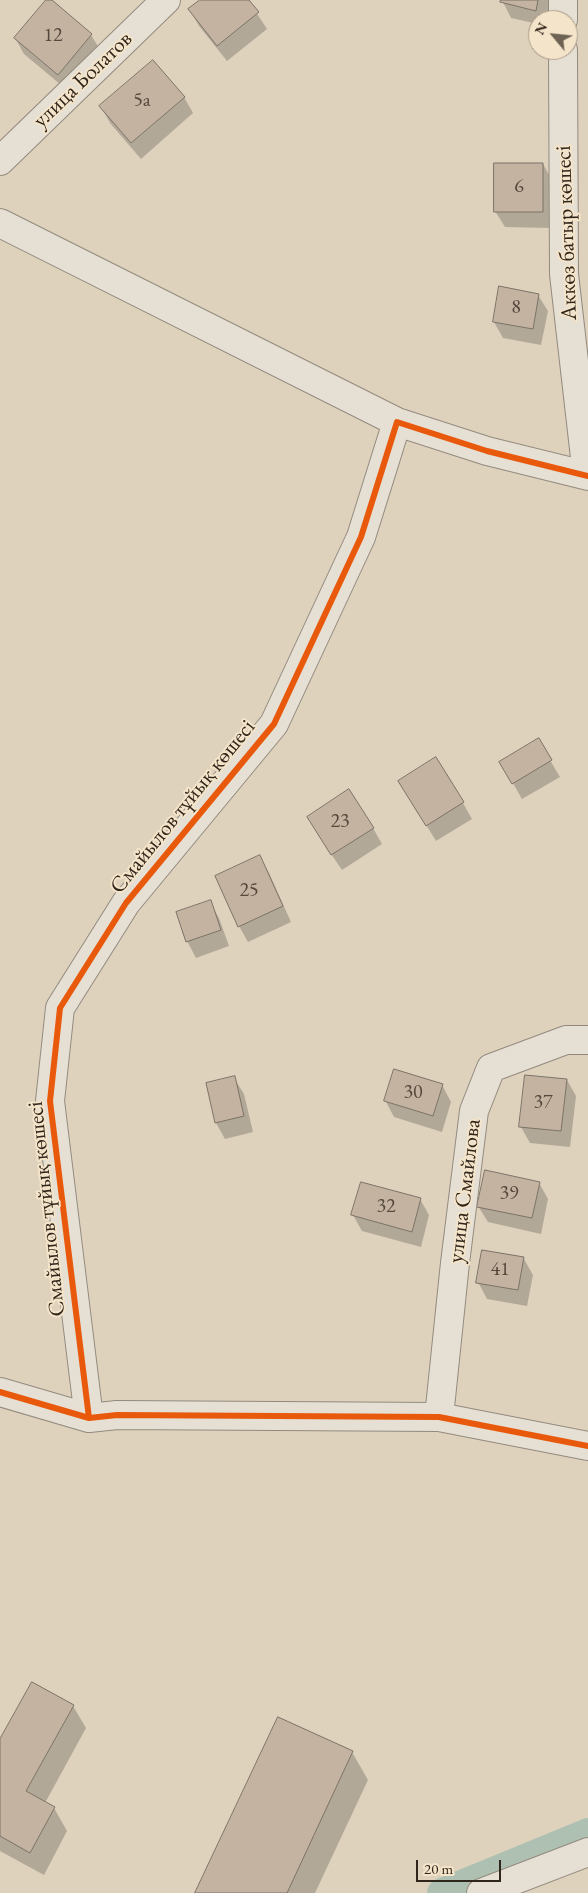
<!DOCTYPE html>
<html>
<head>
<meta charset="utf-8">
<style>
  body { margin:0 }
  #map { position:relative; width:588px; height:1893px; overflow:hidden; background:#dfd2bd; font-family:"EB Garamond",serif }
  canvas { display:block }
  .north { position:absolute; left:528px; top:10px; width:50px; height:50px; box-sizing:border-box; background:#f4e4ca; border:1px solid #a69884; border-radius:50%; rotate:298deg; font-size:14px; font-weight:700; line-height:20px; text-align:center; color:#30251a }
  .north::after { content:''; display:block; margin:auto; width:18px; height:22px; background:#6d6253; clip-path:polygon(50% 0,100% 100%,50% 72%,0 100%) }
  .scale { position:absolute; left:416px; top:1860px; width:85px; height:22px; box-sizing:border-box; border:2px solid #30251a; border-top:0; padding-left:6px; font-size:15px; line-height:18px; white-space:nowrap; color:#30251a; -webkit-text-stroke:4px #f4e4ca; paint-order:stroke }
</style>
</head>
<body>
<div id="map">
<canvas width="588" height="1893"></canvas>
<div class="north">N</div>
<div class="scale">20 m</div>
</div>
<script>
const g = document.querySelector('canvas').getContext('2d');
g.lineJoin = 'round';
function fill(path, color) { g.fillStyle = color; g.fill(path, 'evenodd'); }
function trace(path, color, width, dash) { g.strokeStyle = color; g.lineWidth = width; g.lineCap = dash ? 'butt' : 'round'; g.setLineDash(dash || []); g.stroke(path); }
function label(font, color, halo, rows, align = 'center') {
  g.font = font + ' "EB Garamond",serif'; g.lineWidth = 4; g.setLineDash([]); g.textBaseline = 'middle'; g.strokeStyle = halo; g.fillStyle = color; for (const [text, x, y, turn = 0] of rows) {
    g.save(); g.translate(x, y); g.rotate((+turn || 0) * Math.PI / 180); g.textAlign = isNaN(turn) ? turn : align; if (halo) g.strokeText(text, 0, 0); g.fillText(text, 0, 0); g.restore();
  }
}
const shadow = new Path2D(`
  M 47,0 L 50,0 L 91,35 L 101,51 L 67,90 L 24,54 L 15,38 Z
  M 202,0 L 248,0 L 267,29 L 227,61 L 199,26 L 190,10 Z
  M 502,0 L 551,0 L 546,20 L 538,20 L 538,24 L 511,18 Z
  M 184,97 L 193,113 L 141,159 L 110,123 L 101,107 Z
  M 543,164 L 552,180 L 552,228 L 505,227 L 495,211 Z
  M 538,295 L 548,311 L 541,345 L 503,338 L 494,322 Z
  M 538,740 L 560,777 L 522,799 L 501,762 Z
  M 409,797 L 463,803 L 472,819 L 436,841 Z
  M 373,828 L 382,844 L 342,870 L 317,833 Z
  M 260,857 L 269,873 L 291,922 L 248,942 L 239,926 Z
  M 210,902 L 219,918 L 229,946 L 196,958 L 187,941 Z
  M 234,1078 L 244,1094 L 253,1132 L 225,1139 L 216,1123 Z
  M 567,1080 L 576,1096 L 570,1147 L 530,1143 L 521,1127 Z
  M 442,1085 L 451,1102 L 442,1132 L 394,1117 L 385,1100 Z
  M 539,1183 L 548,1199 L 541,1234 L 488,1222 L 478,1206 Z
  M 420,1199 L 429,1215 L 421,1247 L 362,1231 L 353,1215 Z
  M 524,1259 L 533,1275 L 527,1306 L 487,1299 L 478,1282 Z
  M 73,1706 L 86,1728 L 45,1803 L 54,1808 L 67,1831 L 44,1875 L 0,1851 L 0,1742 Z
  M 352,1752 L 368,1780 L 315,1893 L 197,1893 Z`);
const canal = new Path2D(`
  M 442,1893 L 588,1833`);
const building = new Path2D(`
  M 46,0 L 52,0 L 92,34 L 58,75 L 14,38 Z
  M 200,0 L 249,0 L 259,12 L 217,46 L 188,9 Z
  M 501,0 L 538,0 L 536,11 L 500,2 Z
  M 153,60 L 185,97 L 131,143 L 99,106 Z
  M 494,163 L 543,163 L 543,212 L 494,212 Z
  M 499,286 L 539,294 L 533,329 L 493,322 Z
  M 539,738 L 552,760 L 512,784 L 499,762 Z
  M 436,757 L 464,802 L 426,826 L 398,781 Z
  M 349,789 L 374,828 L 331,855 L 307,817 Z
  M 260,855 L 283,906 L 238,927 L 215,876 Z
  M 211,900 L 221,930 L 186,942 L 176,912 Z
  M 394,1069 L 443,1084 L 433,1116 L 384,1101 Z
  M 525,1075 L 567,1079 L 561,1131 L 519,1127 Z
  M 235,1076 L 244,1116 L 215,1123 L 206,1083 Z
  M 485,1170 L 540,1182 L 532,1218 L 477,1207 Z
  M 361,1182 L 421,1198 L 412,1232 L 351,1215 Z
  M 482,1250 L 524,1257 L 518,1290 L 476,1283 Z
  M 32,1682 L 74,1705 L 26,1791 L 55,1807 L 30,1853 L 0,1836 L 0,1739 Z
  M 278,1717 L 353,1751 L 287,1893 L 195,1893 Z`);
const street = new Path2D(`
  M 563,0 L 563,20
  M 563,50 L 564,274 L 587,475
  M 0,161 L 166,0
  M 0,223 L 397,422
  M 0,1392 L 89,1418 L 117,1415 L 439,1417 L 588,1446
  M 439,1417 L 455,1263 L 474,1111 L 491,1068 L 566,1040 L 588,1040
  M 89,1418 L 50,1101 L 60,1008 L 126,903 L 274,724 L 361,537 L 397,422 L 487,451 L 588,476
  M 481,1893 L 588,1852`);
const cycleway = new Path2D(`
  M 0,1392 L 89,1418 L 117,1415 L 439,1417 L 588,1446
  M 89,1418 L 50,1101 L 60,1008 L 126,903 L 274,724 L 361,537 L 397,422 L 487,451 L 588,476`);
const numberNames = [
  ["12",53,36],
  ["5а",142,101],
  ["6",519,187],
  ["8",516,308],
  ["23",340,822],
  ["25",249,891],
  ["30",413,1093],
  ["37",543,1103],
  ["39",509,1194],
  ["32",386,1207],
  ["41",500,1270]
];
const streetNames = [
  ["улица Болатов",83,80,-44],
  ["Аккөз батыр көшесі",567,233,-92],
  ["Смайылов тұйық көшесі",183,807,-51],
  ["улица Смайлова",465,1191,-83],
  ["Смайылов тұйық көшесі",47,1209,-96]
];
fill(shadow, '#0003');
trace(canal, '#aec0b1', 30);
fill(building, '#c5b3a1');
trace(building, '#7b7367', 1);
trace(street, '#938a7e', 30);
trace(street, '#e5dfd4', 28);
trace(cycleway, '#e8590c', 6);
label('20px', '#55483c', null, numberNames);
label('22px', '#30251a', '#f4e4ca', streetNames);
</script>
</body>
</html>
